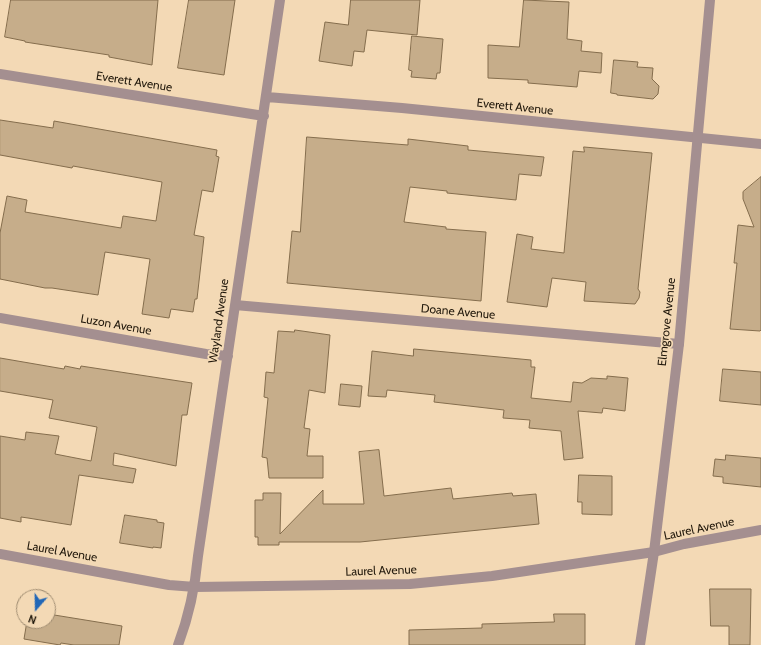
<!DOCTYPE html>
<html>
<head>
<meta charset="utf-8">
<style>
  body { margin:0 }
  #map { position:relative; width:761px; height:645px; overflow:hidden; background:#f3d9b5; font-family:Cabin,sans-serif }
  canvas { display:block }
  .north { position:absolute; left:16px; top:589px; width:40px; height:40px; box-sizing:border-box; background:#f3d9b5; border:1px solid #9f8c71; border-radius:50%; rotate:200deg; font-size:11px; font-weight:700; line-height:16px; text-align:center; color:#22190c }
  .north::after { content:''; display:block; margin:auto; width:14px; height:18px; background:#2167b7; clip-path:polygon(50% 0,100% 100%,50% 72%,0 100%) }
</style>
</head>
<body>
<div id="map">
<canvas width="761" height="645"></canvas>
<div class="north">N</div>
</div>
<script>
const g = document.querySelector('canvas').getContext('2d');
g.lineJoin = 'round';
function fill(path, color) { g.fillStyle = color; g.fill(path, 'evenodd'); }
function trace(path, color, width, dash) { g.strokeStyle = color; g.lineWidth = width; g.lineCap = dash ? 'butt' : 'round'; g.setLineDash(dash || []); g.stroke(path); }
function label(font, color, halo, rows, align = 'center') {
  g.font = font + ' Cabin,sans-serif'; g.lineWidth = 3.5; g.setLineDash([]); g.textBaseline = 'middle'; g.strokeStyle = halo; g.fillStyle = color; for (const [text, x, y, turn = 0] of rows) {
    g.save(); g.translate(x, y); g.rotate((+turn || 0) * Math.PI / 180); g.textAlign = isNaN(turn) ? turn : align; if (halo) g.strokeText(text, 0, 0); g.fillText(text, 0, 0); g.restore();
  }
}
const building = new Path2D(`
  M 11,0 L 158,0 L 152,65 L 109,57 L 109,55 L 25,42 L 25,41 L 5,37 Z
  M 189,0 L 235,0 L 224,75 L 178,68 Z
  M 351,0 L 420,0 L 417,35 L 367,30 L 364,52 L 354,51 L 352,66 L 319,61 L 325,22 L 348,25 Z
  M 524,0 L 569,2 L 567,39 L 582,41 L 581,51 L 602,53 L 601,73 L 579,71 L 577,87 L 528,83 L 528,80 L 488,78 L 488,45 L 519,47 Z
  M 412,36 L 443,39 L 440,73 L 437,73 L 436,79 L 411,77 L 412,71 L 409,70 Z
  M 614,60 L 638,62 L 637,67 L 653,68 L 652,79 L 659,86 L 658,94 L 653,99 L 617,95 L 617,94 L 611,93 Z
  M 0,120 L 53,128 L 54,121 L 217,150 L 216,156 L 219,157 L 213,192 L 202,190 L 194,235 L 204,237 L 197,299 L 195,299 L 193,312 L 171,309 L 169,318 L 142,314 L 150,259 L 105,252 L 98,295 L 52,288 L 45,288 L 0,279 L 0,233 L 7,196 L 27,200 L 25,212 L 121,228 L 123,216 L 156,221 L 162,182 L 73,166 L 72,168 L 0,155 Z
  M 307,137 L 408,145 L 408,139 L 468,146 L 468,150 L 544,157 L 541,176 L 519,174 L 516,200 L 447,193 L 447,191 L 410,187 L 404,222 L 446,227 L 446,229 L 486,232 L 481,301 L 287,283 L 292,231 L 300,232 Z
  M 584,147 L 652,153 L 638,289 L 640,292 L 639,298 L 635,304 L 584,301 L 586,282 L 552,278 L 547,307 L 507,302 L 517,234 L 533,237 L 531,249 L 564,253 L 573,151 L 584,152 Z
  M 761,177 L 761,330 L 760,331 L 730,329 L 737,263 L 734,263 L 738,225 L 754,227 L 743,199 L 743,192 Z
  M 295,330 L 330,335 L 325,393 L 309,390 L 304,428 L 310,429 L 307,456 L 323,456 L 323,478 L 269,478 L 267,458 L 262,457 L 268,398 L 264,397 L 266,372 L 274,373 L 278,331 L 294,332 Z
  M 414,349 L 531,360 L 531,367 L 535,367 L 531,398 L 571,402 L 573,382 L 582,383 L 591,378 L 607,379 L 607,376 L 628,378 L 625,411 L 603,408 L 602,413 L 578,411 L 583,458 L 564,460 L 561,431 L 529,428 L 530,420 L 503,418 L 504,410 L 434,402 L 435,395 L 387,390 L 386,397 L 368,396 L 372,351 L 413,356 Z
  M 0,358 L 64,369 L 65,366 L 80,369 L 81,366 L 192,383 L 187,415 L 182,415 L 176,466 L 114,453 L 113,465 L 136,469 L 133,483 L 79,475 L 71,525 L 28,518 L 21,517 L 21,522 L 0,518 L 0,436 L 25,440 L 26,432 L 59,436 L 55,454 L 91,461 L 97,427 L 49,418 L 53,400 L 0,391 Z
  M 723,369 L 761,372 L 761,405 L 720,401 Z
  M 341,384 L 362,386 L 360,407 L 339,405 Z
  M 379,450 L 384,496 L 451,488 L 453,499 L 512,493 L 513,496 L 536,494 L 539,524 L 360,542 L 279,542 L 279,545 L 258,545 L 258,537 L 255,537 L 255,500 L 263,500 L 263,493 L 281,493 L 280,534 L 323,490 L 323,504 L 364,504 L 359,452 Z
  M 726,455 L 761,458 L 761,487 L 723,483 L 723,477 L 713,476 L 715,459 L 725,460 Z
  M 579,475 L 612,476 L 612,515 L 582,514 L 582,502 L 578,502 Z
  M 125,515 L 157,520 L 157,522 L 164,523 L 161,548 L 153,547 L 153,548 L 120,543 Z
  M 710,589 L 751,589 L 750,645 L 729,645 L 729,626 L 711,626 Z
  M 48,614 L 122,626 L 119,645 L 74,645 L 61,643 L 60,645 L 24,639 L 27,621 L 48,621 Z
  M 554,614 L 585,614 L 585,645 L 409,645 L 409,630 L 482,628 L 482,624 L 554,622 Z`);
const minor = new Path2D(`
  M 0,74 L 264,116
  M 267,97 L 402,108 L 761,144
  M 235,305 L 679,344
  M 0,318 L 206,354 L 228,356
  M 0,554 L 169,585 L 195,587 L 410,584 L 492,576 L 654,552 L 684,544 L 761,530
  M 178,645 C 189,616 195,588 198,556 L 280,0`);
const tertiary = new Path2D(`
  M 640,645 L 654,552 L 679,344 L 710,0`);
const streetNames = [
  ["Everett Avenue",134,82,9],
  ["Everett Avenue",515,107,6],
  ["Doane Avenue",458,312,5],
  ["Wayland Avenue",219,321,-82],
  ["Elmgrove Avenue",667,322,-84],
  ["Luzon Avenue",116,325,10],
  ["Laurel Avenue",699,529,-12],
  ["Laurel Avenue",62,552,10],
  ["Laurel Avenue",381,571,-2]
];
fill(building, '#c6ad8a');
trace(building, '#846d4d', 1);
trace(minor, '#a48f90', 10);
trace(tertiary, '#a48f90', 10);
label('12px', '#22190c', '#f3d9b5', streetNames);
</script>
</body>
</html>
